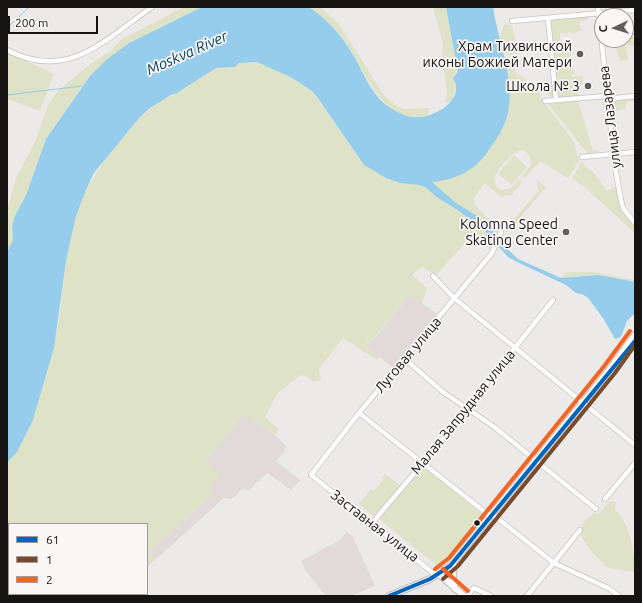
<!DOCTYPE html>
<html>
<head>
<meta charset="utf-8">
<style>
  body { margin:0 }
  #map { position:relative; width:642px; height:603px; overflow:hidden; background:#eceae9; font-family:Ubuntu,sans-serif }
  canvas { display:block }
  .frame { position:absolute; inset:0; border:8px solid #151413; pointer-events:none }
  .legend { position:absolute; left:8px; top:523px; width:140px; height:72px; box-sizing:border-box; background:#faf6f5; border:1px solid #9e9c9b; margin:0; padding:5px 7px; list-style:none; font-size:12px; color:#151413 }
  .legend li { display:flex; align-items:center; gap:8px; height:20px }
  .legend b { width:20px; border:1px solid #9e9c9b }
  .north { position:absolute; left:594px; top:8px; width:40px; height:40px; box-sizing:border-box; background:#faf6f5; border:1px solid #9e9c9b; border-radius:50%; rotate:266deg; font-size:11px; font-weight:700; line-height:16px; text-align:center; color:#151413 }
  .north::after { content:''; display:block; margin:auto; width:14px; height:18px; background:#605f5e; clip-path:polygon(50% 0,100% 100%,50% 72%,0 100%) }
  .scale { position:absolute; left:8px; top:16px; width:90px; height:18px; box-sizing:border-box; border:2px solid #151413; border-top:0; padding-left:5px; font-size:12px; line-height:14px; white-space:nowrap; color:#151413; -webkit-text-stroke:3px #faf6f5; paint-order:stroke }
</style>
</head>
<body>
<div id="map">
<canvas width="642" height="603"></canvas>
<div class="frame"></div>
<ul class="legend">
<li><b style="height:5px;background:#0065bd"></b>61</li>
<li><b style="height:5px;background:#7a4b2a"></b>1</li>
<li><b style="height:5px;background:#f26522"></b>2</li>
</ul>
<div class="north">С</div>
<div class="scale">200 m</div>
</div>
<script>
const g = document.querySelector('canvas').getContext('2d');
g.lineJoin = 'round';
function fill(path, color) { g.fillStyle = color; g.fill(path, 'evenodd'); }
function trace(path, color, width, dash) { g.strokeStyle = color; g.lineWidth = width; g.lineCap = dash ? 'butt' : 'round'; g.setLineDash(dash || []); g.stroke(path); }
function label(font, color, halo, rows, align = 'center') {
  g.font = font + ' Ubuntu,sans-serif'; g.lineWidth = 3.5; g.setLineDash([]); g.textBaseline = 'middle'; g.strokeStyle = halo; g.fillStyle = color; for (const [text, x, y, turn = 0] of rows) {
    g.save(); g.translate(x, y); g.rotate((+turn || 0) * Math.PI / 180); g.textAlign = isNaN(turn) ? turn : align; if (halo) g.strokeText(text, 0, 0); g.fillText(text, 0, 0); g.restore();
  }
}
const built = new Path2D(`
  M 410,294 L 437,314 L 394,368 L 369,349 L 366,345 L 376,337 Z
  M 244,413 L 275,435 L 286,446 L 284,452 L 276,461 L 300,480 L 291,490 L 267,473 L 248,491 L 244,488 L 232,499 L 224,498 L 155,560 L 150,554 L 153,547 L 213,494 L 208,489 L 205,462 Z
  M 347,532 L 353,537 L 375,586 L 351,596 L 326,596 L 305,570 L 301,561 L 340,540 Z`);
const green = new Path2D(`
  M 184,7 L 202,7 L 129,43 L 90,76 L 46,139 L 26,195 L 14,218 L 12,227 L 13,240 L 7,252 L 7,211 L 16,178 L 35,142 L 48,105 L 58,91 L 85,68 L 110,51 L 122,39 Z
  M 309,7 L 320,7 L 339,24 L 383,94 L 395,105 L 404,109 L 429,108 L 428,115 C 385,131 365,69 346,43 C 336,28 323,18 309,7 Z
  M 433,7 L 446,7 L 458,72 L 454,78 L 456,87 L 452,102 L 444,102 L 447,93 L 442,56 L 443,44 Z
  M 590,16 L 587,20 L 580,21 L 580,28 L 583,30 L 572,34 L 569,31 L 567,35 L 565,33 L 560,33 L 561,49 L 570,50 L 573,69 L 575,71 L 572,76 L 582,76 L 583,84 L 576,85 L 579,97 L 558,98 L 556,84 L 558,79 L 555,75 L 551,20 Z
  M 506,24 L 512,26 L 519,54 L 515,57 L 505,54 L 509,50 L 510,47 L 502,43 L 500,36 L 504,25 Z
  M 626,25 L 635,25 L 635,45 L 627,46 Z
  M 614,40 L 625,40 L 628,60 L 620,61 Z
  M 7,52 L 54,74 L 40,111 L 7,99 Z
  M 504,56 L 511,61 L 517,74 L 524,78 L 532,87 L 554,85 L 555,98 L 553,99 L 544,91 L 540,93 L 540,97 L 574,142 L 579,161 L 568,178 L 540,161 L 525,178 L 522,176 L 531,165 L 530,156 L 524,150 C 514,149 496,170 494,179 L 497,187 L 503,190 L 511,188 L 519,179 L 522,182 L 512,195 L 504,195 L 502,197 L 484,183 L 474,198 L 475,205 L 499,230 L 497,236 L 491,232 L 487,225 L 449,198 L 431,182 L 443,180 L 499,134 C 513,108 508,84 504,56 Z
  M 257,62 L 292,78 L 312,91 L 364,165 L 386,178 L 400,183 L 419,185 L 425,187 L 438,198 L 459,211 L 485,231 L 493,242 L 490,250 L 484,244 L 470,238 L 436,275 L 422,267 L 412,275 L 427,288 L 422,303 L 410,294 L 375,337 L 366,344 L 369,349 L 379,357 L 377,360 L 343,338 L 319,369 L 321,380 L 313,382 L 309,378 L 301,375 L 277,394 L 265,417 L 279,429 L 275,435 L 244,413 L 206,462 L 220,474 L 209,489 L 213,494 L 153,547 L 150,554 L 155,560 L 147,567 L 147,524 L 9,524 L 9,594 L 114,594 L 112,596 L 7,596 L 7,463 L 17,452 L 33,420 L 49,367 L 59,320 L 66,261 L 76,216 L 86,190 L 105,159 L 139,118 L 161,100 L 177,93 L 216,68 L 235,67 L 239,63 Z
  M 602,98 L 604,100 L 606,107 L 603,108 L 602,99 L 578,101 L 593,151 L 597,150 L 598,153 L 588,154 L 548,104 Z
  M 635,98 L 635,101 L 626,102 L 626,109 L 611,111 L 611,101 Z
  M 514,155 L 527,167 L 512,185 L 498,174 Z
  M 581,162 L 595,174 L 607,191 L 616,186 L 619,205 L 635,226 L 635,233 L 581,184 L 572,179 Z
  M 537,180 L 546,187 L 507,233 L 507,227 L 539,190 L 537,188 Z
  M 567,272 L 593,272 L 635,280 L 635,282 L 591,275 L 561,278 Z
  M 422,465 L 483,515 L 440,568 L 379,519 Z
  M 385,474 L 401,486 L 374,517 L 359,504 L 371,489 L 374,491 L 384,479 L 382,477 Z
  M 610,501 L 616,502 L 615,510 C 630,522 635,554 635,572 C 628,570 620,571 613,569 C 606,568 601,561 596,556 C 583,542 571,527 594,513 L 598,515 Z`);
const water = new Path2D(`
  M 202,7 L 309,7 C 326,19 341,34 352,53 C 362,69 370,92 385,104 C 393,110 403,116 412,117 C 432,120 467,100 453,78 L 458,72 L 446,7 L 493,7 C 498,43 520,89 504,125 C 500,134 494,143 488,151 C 475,171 455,180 432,182 L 456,203 L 479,217 L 497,236 L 493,242 L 485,231 L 459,211 L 438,198 L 425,187 L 419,185 L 400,183 L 386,178 L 364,165 L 317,97 L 312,91 L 292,78 L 257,62 L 239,63 L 235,67 L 216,68 L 177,93 L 171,95 L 150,108 L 139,118 L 94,173 L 86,190 L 76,216 L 66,261 L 54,348 L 33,420 L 17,452 L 7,463 L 7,252 L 13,240 L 12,227 L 14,218 L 26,195 L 46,139 L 90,76 L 106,60 L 129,43 Z
  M 500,242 L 518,259 L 561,278 L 598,275 L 635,282 L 635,313 L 627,321 L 621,337 L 615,339 L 603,318 L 588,298 L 582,294 L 576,293 L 566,285 L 519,263 L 508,257 L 498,246 Z`);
const stream = new Path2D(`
  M 7,28 L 29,7
  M 7,95 L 82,86`);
const minor = new Path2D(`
  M 598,7 L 615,167 L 621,200 L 623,208 L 635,223
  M 548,18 L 556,100
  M 512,21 L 635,10
  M 7,50 C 68,82 104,40 152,7
  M 607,99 L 635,96
  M 545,101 L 607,96
  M 582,157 L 635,152
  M 433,276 L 454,298 L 635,445
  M 405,359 L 443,392 L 493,426 L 596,509
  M 359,413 L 490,516
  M 605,499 L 635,463
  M 492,514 L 554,563 L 610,589 L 619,596
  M 372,523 L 423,463 L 553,300
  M 439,574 L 433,573 L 311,475 L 359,413 L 492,253 L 501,232
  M 467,596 L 474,588 L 491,596
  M 527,596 L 580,530`);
const major = new Path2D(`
  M 453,562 L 453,580 L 455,589
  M 439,574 L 464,596
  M 389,596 L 430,579 L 450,566 L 610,369 L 635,335`);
const bus1 = new Path2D(`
  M 389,596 L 430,579 L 450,566 L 635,341`);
const bus2 = new Path2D(`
  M 443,579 L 458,566 L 615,373 L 635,345`);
const bus3 = new Path2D(`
  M 435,569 L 449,558 L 605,365 L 630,331
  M 443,569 L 468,591`);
const markers = [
  [580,54,4,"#605f5e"],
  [588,86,4,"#605f5e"],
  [566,232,4,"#605f5e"],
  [477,523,3.5,"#151413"]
];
const poiNames = [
  ["Храм Тихвинской",572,46],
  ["иконы Божией Матери",572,62],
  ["Школа № 3",580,86],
  ["Kolomna Speed",558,224],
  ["Skating Center",558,240]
];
const streetNames = [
  ["улица Лазарева",610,117,-97],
  ["Луговая улица",408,355,-50],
  ["Малая Запрудная улица",463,412,-51],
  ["Заставная улица",375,526,38]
];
const waterNames = [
  ["Moskva River",187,53,-24]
];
fill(built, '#e1dad8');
fill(green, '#dee2c6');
fill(water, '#96cdec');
trace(stream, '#96cdec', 1);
trace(minor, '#c6c4c4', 6);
trace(major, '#c6c4c4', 8);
trace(minor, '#fcfcfc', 4.5);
trace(major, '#fcfcfc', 5.5);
trace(bus1, '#0065bd', 4);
trace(bus2, '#7a4b2a', 4);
trace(bus3, '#f26522', 4);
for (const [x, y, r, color] of markers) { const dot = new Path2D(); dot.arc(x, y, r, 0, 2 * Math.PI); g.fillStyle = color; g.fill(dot); trace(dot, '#faf6f5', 1.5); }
label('14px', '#151413', '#faf6f5', poiNames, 'right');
label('14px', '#151413', '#faf6f5', streetNames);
label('italic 15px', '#004261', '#faf6f5', waterNames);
</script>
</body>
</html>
